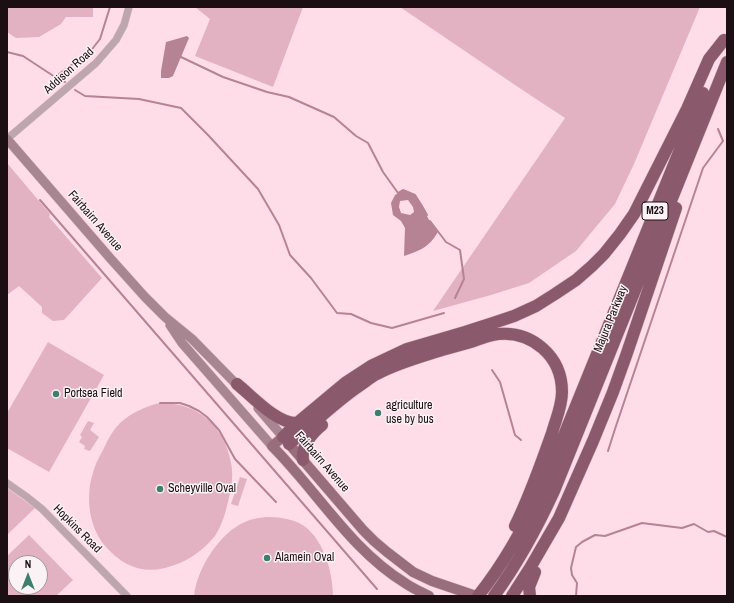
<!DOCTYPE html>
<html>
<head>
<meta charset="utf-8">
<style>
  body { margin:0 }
  #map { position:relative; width:734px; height:603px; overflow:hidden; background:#ffdde8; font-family:"Archivo Narrow",sans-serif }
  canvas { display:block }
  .frame { position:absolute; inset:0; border:8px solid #1c0f14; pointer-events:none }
  .north { position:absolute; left:8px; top:555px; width:40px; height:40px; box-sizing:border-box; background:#fbf2f5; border:1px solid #a2979b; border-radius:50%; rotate:0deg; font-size:11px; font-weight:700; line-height:16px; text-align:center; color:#1c0f14 }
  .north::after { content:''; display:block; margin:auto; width:14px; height:18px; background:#3d7e6f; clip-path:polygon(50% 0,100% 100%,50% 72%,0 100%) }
</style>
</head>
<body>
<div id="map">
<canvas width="734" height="603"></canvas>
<div class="frame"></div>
<div class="north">N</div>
</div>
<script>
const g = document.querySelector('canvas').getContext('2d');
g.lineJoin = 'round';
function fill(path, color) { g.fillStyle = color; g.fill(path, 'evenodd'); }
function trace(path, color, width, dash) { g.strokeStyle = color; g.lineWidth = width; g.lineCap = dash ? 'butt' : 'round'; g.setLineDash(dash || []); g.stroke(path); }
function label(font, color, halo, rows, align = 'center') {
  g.font = font + ' "Archivo Narrow",sans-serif'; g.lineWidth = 3; g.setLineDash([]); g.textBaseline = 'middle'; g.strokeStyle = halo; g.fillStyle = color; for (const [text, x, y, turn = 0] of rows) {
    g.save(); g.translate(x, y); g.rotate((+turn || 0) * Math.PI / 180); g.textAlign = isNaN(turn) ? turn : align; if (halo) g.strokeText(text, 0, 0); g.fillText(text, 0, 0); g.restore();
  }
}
const green = new Path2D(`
  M 7,7 L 93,7 L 93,17 L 66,17 L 61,24 L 39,37 L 16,38 L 7,32 Z
  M 195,7 L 303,7 L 273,87 L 195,56 L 210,19 Z
  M 400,7 L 700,7 L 634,164 L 615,204 L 576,251 L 529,283 L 491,295 L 433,311 L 565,118 L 518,87 Z
  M 7,163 L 50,214 L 49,217 L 102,278 L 64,320 L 53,321 L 42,313 L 42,307 L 19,286 L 7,295 Z
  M 48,342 L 104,375 L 49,472 L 7,448 L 7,413 Z
  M 160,403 C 198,402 225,427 231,463 C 234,476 231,490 228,502 C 225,514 222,525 215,536 C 202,552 185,563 165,568 C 141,574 122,565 106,547 C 89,528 85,497 93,473 C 95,464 100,456 104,448 C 108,439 113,430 120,423 C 131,413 146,406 160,403 Z
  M 88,421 L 94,423 L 90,430 L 99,437 L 90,451 L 84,449 L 85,446 L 79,442 L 82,437 L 80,435 Z
  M 240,477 L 247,479 L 238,506 L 231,504 Z
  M 7,488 L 35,508 L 7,535 Z
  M 266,517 C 277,517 288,518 299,523 C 323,535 333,572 333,596 L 194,596 C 197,569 219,533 245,522 C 251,519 258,518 266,517 Z
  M 29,535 L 73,580 L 56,596 L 7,596 L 7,556 ZM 16,563 L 40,563 L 40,587 L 16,587 Z`);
const water = new Path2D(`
  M 187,36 L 189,38 L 173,76 L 169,78 L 161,78 L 161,71 L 166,42 Z
  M 403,190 L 415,195 L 422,206 L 429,220 L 438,232 C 428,248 421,250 404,256 L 405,228 L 401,221 L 393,215 L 391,203 L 395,195 ZM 408,200 L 413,207 L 414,212 L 410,215 L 401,213 L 399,207 L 400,201 Z`);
const stream = new Path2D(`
  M 7,52 L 23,56 L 55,77 L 70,66 L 89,53 L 100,39 L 110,7
  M 181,57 L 223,77 L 267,92 L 289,97 L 334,117 L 356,136 L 368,143 L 383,172 L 398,193 L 403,190 L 415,195 L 422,206 L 427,215
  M 55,77 L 65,82
  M 75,90 L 85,96 L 139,99 L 181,108 L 208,135 L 258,189 L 279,225 L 290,255 L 311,278 L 337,313 L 351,314 L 371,323 L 392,328 L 444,313
  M 40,200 L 377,589
  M 430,221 L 446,242 L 460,250 L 464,279 L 455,298
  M 492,370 L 500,382 L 515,435 L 521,440
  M 160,403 L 180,403 L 189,406 L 199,411 L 207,417 L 219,430 L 235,459 L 276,502
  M 608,451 L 615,429 L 703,168 L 723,141 L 718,129
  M 576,596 L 577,583 L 572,575 L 571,568 L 576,547 L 582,542 L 595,535 L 605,536 L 642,523 L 682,528 L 694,524 L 708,532 L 714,531 L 727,537`);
const street = new Path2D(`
  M 7,139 L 96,63 L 116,40 L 124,25 L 129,7
  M 7,483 L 27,497 L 42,509 L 127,596`);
const secondary = new Path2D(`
  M 7,139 L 110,258 L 145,297 L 165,317 L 192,339 L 241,389
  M 170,325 L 182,343 L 272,446
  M 258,408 L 283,437`);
const primary = new Path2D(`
  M 429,596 C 421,592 412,588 405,583 C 350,549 317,491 272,446 L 283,437 L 363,530 L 374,541 L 387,552 L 413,572 L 432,581 L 476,596`);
const highway = new Path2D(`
  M 237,384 C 252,396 277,424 297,423
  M 283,437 L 297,423 L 345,383 L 371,366 L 407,349 L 465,332 L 493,323 L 514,316 L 536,306 L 555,294 L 576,280 L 592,266 L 604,254 L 620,234 L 634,214 L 687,109 L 709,59 L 724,40
  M 289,444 C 312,425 334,403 359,386 C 365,382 371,377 377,374 C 397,363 420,357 442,350 C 453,347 464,344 474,341 C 482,338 490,335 498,334 C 532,331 562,356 562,392 C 562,406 556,419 552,433 C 541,464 530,496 515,526
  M 303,460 C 301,446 312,433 322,425
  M 478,596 C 506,561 527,522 545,482 L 703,93
  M 494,596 C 518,563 537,528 554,491 L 727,62
  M 512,596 L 530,568 L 559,518 L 593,441 L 613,392 L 627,353 L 676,208
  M 530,596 L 529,587 L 535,572`);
const markers = [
  [56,394,4,"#3d7e6f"],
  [378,413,4,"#3d7e6f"],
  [160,489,4,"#3d7e6f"],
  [267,558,4,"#3d7e6f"]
];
const shields = [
  [655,211,26]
];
const shieldNames = [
  ["M23",655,211]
];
const streetNames = [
  ["Addison Road",69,71,-42],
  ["Fairbairn Avenue",95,221,49],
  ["Majura Parkway",611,319,-68],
  ["Fairbairn Avenue",322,462,49],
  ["Hopkins Road",77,529,45]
];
const poiNames = [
  ["Portsea Field",64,394],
  ["agriculture",386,406],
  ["use by bus",386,420],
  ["Scheyville Oval",168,489],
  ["Alamein Oval",275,558]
];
fill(green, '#e2b2c2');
fill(water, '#b68395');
trace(stream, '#b68395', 2);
trace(street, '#dbbcc6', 8);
trace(secondary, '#dbbcc6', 10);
trace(primary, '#dbbcc6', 11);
trace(highway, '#dbbcc6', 13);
trace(street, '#bea6ae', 7);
trace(secondary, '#a88691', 9);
trace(primary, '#986e7d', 10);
trace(highway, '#8a5a6c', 12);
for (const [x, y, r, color] of markers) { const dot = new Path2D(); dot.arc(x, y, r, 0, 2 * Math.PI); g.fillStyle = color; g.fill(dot); trace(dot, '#fbf2f5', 1.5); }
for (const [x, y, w] of shields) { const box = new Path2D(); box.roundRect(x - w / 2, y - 9, w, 18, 3); g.fillStyle = '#fbf2f5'; g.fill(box); trace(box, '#1c0f14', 1); }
label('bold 11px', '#1c0f14', null, shieldNames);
label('12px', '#1c0f14', '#fbf2f5', streetNames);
label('12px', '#1c0f14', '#fbf2f5', poiNames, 'left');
</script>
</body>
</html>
